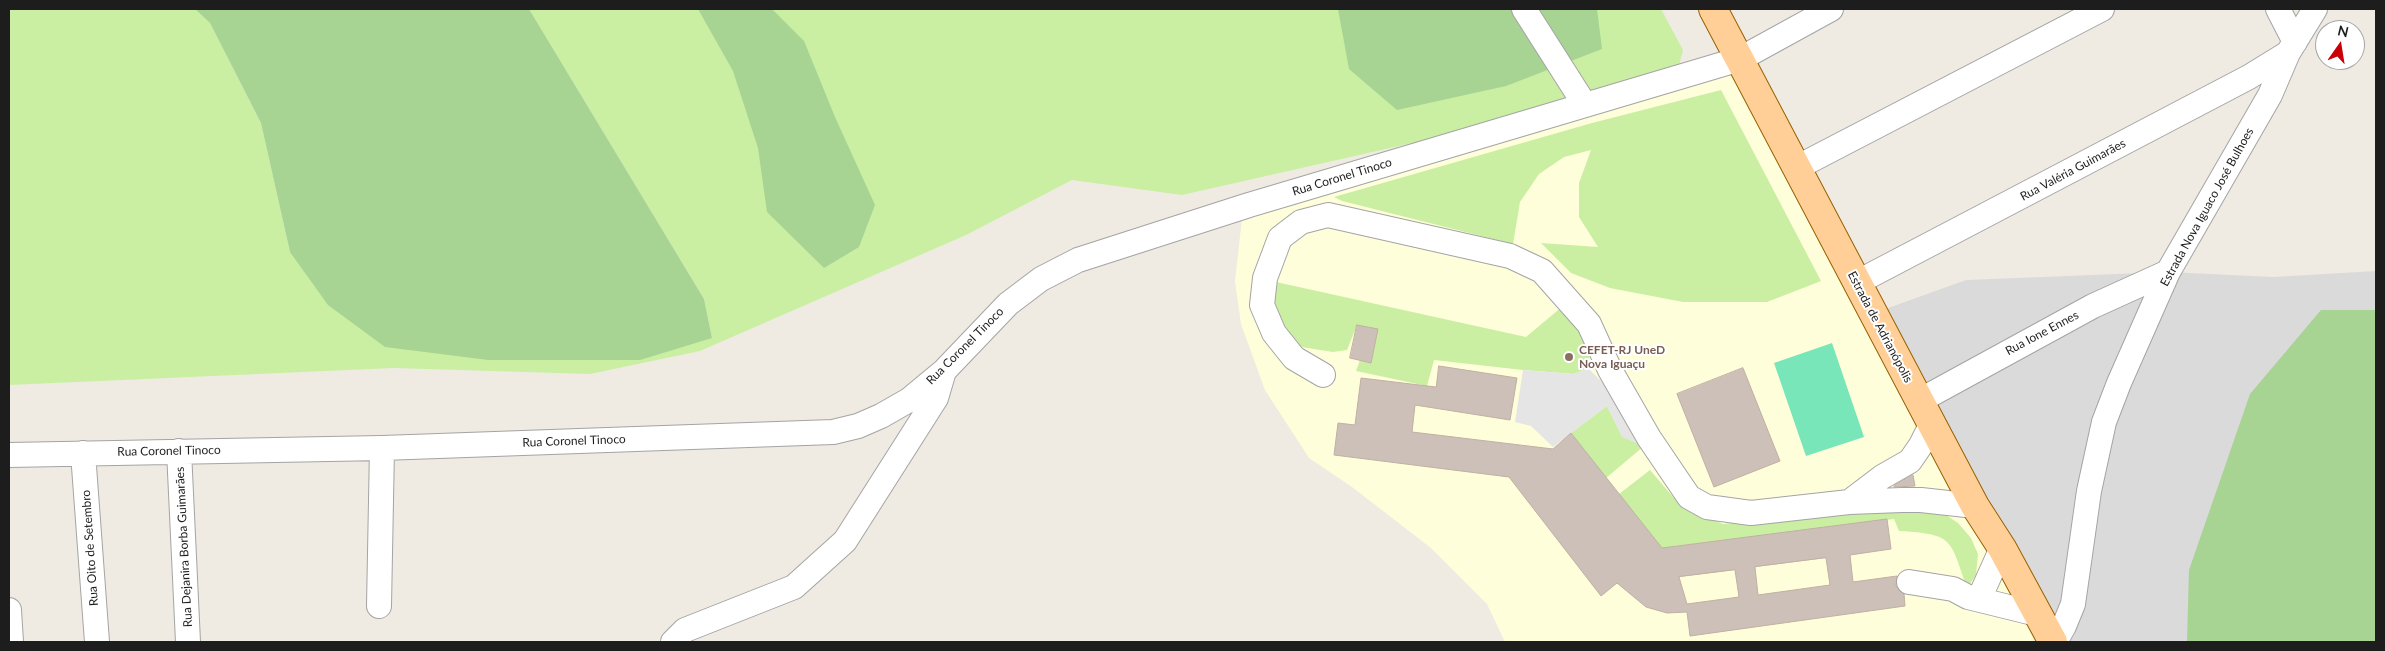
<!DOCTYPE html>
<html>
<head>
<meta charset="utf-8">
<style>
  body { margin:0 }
  #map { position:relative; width:2385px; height:651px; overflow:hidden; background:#efebe2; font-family:Lato,sans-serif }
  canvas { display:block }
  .frame { position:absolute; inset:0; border:10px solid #1d1d1d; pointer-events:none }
  .north { position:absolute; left:2315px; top:20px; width:50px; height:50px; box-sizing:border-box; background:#fff; border:1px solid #a5a5a5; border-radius:50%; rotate:13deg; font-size:14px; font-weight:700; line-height:20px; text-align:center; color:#1d1d1d }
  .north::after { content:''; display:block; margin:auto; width:18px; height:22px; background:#ca0006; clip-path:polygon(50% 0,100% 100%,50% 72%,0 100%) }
</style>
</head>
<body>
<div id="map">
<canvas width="2385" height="651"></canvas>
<div class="frame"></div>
<div class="north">N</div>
</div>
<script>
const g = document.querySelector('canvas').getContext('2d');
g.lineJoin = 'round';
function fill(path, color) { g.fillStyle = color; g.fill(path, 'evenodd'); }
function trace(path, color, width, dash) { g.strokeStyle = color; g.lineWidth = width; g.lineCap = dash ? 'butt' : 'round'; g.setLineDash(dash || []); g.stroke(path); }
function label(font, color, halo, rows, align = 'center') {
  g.font = font + ' Lato,sans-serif'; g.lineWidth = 4; g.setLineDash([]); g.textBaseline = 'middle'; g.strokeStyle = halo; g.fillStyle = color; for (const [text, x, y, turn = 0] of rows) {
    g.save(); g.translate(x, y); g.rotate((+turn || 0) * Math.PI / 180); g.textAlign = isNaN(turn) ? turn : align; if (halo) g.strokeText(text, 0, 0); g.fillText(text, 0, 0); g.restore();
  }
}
const residential = new Path2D(`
  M 2376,271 L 2376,642 L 2052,642 L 1877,312 L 1966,280 L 2168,272 L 2273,277 Z`);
const education = new Path2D(`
  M 1727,66 L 1992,553 L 2035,642 L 1505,642 L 1487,604 L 1431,548 L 1352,487 L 1309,458 L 1265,390 L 1241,324 L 1235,281 L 1244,201 Z`);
const grass = new Path2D(`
  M 9,9 L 195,9 L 210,23 L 261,123 L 290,252 L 712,338 L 704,299 L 529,9 L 1661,9 L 1683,50 L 1678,69 L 1483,127 L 1182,195 L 1072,180 L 966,235 L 700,351 L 590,374 L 394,368 L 9,385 Z
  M 1721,90 L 1821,281 L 1767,302 L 1683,302 L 1610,288 L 1571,273 L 1541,243 L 1598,247 L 1579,217 L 1579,183 L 1591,150 L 1564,157 L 1539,174 L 1520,202 L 1513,244 L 1342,201 L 1334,197 L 1592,123 Z
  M 1276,282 L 1526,337 L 1563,306 L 1590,347 L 1588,368 L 1574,374 L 1523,370 L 1434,360 L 1427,386 L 1356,371 L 1360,360 L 1371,362 L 1378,329 L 1357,325 L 1347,350 L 1333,352 L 1301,347 L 1278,326 L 1274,296 Z
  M 1607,406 L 1622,436 L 1644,446 L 1606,478 L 1571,433 Z
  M 1650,470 L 1673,497 L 1695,512 L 1723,524 L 1891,507 L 1940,511 L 1958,523 L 1971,538 L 1978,554 L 1976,575 L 1967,588 C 1950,539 1954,534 1899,531 L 1894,519 L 1675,546 L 1664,551 L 1619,494 Z`);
const forest = new Path2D(`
  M 195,9 L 529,9 L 704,299 L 712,338 L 640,360 L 488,360 L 385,347 L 328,305 L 290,252 L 261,123 L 210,23 Z
  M 698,9 L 772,9 L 804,41 L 835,117 L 875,205 L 859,247 L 824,268 L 767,212 L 758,148 L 733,71 Z
  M 1338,9 L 1597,9 L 1602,49 L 1506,86 L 1397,110 L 1349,69 Z
  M 2321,310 L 2376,310 L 2376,642 L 2187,642 L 2189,570 L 2250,394 Z`);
const pitch = new Path2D(`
  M 1832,343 L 1864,437 L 1806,456 L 1774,363 Z`);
const parking = new Path2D(`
  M 1588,368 L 1607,387 L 1644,446 L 1622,437 L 1607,406 L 1553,447 L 1531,426 L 1515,422 L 1523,370 L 1574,374 Z`);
const building = new Path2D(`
  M 1357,325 L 1378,329 L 1371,363 L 1350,358 Z
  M 1439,366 L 1517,378 L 1510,420 L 1415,405 L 1412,432 L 1553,449 L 1571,433 L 1662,548 L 1887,519 L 1891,549 L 1850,555 L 1853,582 L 1897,576 L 1896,586 L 1904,594 L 1905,606 L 1690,636 L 1687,612 L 1667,613 L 1646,607 L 1617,583 L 1601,596 L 1509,477 L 1334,455 L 1338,423 L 1355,425 L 1361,378 L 1436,387 ZM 1826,558 L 1830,585 L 1758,595 L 1755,567 ZM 1735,570 L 1739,597 L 1687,604 L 1679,577 Z
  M 1743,368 L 1780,461 L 1714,487 L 1677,394 Z
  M 1913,475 L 1915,486 L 1894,487 L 1894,486 Z`);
const minor = new Path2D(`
  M 1524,9 L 1585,105
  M 2278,9 L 2295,42
  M 1796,168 L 2102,9
  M 1856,283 L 2249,77 L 2288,53
  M 1323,375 L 1294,358 L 1274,333 L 1262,305 L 1265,278 L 1280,238 L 1301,222 L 1328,215 L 1510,256 L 1542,271 L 1589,324 L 1610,370 L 1649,438 L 1689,497 L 1707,507 L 1751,513 L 1849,502 L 1902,500 L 1921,500 L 1975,506
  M 1919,401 L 2093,306 L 2168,272
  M 179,451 L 188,642
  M 83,453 L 97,642
  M 9,455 L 382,448 L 833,432 L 858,426 L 881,416 L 909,400 L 944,371 L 1008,304 L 1041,279 L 1078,260 L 1249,205 L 1740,59 L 1831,9
  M 1849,502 L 1882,477 L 1910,461 L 1921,445 L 1932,423
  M 1909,582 L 1953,589 L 1968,597 L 2037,614
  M 1979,599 L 2002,548
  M 379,606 L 382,448
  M 9,610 L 11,642
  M 673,642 L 685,630 L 794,587 L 845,541 L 936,398 L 944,371
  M 2055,642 L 2064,626 L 2073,604 L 2089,491 L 2104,422 L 2119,383 L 2168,272 L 2270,95 L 2288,53 L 2315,9`);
const major = new Path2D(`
  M 1713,9 L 1975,506 L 2002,548 L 2053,642`);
const markers = [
  [1569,357,5,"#8d6e63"]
];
const streetNames = [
  ["Rua Valéria Guimarães",2073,170,-28],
  ["Rua Coronel Tinoco",1342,177,-17],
  ["Estrada Nova Iguaco José Bulhoes",2207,207,-61],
  ["Estrada de Adrianópolis",1880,327,62],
  ["Rua Ione Ennes",2042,333,-28],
  ["Rua Coronel Tinoco",965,346,-45],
  ["Rua Coronel Tinoco",574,441,-2],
  ["Rua Coronel Tinoco",169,451,-1],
  ["Rua Dejanira Borba Guimarães",184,547,-93],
  ["Rua Oito de Setembro",90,548,-94]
];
const educationNames = [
  ["CEFET-RJ UneD",1579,350],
  ["Nova Iguaçu",1579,364]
];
fill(residential, '#dbdada');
fill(education, '#fffedb');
fill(grass, '#caefa3');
fill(forest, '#a7d393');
fill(pitch, '#78e6b9');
fill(parking, '#e5e5e5');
fill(building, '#ccc0b8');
trace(building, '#c2b0a3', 1);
trace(minor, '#a4a4a4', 26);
trace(major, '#966100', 30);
trace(minor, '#fff', 24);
trace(major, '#ffcf97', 28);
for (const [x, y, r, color] of markers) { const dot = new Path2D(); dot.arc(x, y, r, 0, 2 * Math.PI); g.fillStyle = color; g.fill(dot); trace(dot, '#fff', 2); }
label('12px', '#1d1d1d', '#fff', streetNames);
label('bold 12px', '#785e54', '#fff', educationNames, 'left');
</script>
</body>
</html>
